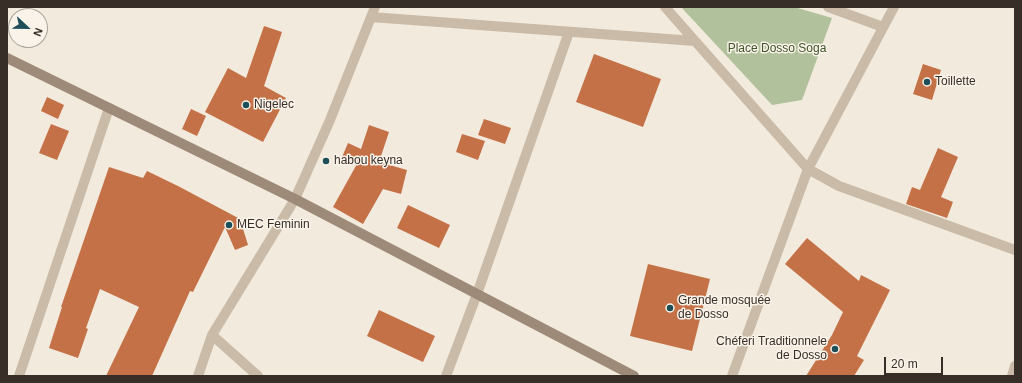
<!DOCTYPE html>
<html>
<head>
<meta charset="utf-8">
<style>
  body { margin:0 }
  #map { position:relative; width:1022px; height:383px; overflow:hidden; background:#f2eadc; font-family:Arial,sans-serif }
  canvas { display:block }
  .frame { position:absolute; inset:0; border:8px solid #372e28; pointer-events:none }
  .north { position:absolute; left:8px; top:8px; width:40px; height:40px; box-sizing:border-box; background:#f9f3e9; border:1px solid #aba49c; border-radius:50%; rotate:112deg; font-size:11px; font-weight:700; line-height:16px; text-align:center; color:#372e28 }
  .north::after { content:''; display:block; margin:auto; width:14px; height:18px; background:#1e4f58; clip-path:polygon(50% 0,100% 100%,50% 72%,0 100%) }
  .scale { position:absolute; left:884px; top:357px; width:59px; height:18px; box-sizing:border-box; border:2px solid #372e28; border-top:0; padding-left:5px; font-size:12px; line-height:14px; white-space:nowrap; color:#372e28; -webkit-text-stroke:3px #f9f3e9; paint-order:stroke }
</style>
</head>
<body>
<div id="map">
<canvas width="1022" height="383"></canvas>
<div class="frame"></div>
<div class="north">N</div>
<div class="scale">20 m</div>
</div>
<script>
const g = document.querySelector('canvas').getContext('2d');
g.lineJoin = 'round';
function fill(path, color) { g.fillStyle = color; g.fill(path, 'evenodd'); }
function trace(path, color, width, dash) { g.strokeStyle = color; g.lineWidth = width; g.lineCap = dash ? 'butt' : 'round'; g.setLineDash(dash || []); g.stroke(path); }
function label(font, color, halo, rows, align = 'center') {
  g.font = font + ' Arial,sans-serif'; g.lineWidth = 3; g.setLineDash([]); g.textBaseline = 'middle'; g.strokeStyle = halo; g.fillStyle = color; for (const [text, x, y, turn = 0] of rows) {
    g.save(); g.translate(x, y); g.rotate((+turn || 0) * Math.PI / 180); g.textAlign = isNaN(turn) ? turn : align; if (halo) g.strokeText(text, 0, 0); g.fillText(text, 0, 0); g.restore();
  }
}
const green = new Path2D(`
  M 681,7 L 794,7 L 832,18 L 802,100 L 772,105 Z`);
const building = new Path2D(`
  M 264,26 L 282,32 L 264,86 L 286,98 L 263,142 L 205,112 L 228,68 L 246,78 Z
  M 594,54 L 661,79 L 643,127 L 576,102 Z
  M 923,64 L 941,70 L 932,100 L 913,94 Z
  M 47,97 L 64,105 L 58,119 L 41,111 Z
  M 191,109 L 206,116 L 197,136 L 182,129 Z
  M 484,119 L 511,128 L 505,144 L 478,135 Z
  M 51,124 L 69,131 L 57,160 L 39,153 Z
  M 369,125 L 389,132 L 379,162 L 407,170 L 401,194 L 383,189 L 363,224 L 333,207 L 357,164 L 342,157 L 348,143 L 361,149 Z
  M 462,134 L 485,141 L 478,160 L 456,152 Z
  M 938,148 L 958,157 L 941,197 L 953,202 L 947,218 L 906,204 L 912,187 L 920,190 Z
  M 109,167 L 143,178 L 147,171 L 178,186 L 240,219 L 248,245 L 235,250 L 225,227 L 193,292 L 190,291 L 152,376 L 106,376 L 139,307 L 100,289 L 86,328 L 88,329 L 78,358 L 49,348 L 62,307 L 61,307 Z
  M 408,205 L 450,225 L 439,248 L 397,228 Z
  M 807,238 L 859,281 L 861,275 L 890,290 L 857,356 L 864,360 L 854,376 L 806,376 L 832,335 L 843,312 L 785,264 Z
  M 648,264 L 710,279 L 692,351 L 630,336 Z
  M 379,310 L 435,336 L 423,362 L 367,336 Z`);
const street = new Path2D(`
  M 665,7 L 808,169 L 839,186 L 1015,250
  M 828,7 L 883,27
  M 371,17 L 695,41
  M 212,335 L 258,376
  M 19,376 L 109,108
  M 198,376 L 212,335 L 295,199 L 330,120 L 375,7
  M 446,376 L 477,294 L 569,32
  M 732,376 L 808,169 L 894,7
  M 1012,376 L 1015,366`);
const secondary = new Path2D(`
  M 7,58 L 295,199 L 634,376`);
const markers = [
  [927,82,4,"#1e4f58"],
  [246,105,4,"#1e4f58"],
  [326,161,4,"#1e4f58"],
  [229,225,4,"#1e4f58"],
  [670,308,4,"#1e4f58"],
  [835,349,4,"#1e4f58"]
];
const parkNames = [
  ["Place Dosso Soga",777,49]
];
const poiNames = [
  ["Toillette",935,82],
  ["Nigelec",254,105],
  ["habou keyna",334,161],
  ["MEC Feminin",237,225],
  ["Grande mosquée",678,301],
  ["de Dosso",678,315],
  ["Chéferi Traditionnele",827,342,"right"],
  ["de Dosso",827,356,"right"]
];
fill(green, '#b1c19c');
fill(building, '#c57147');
trace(street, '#cabba8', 10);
trace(secondary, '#9e8a79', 10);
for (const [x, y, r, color] of markers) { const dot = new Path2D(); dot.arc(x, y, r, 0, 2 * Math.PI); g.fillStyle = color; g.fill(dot); trace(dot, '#f9f3e9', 1.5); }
label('12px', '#42552c', '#f9f3e9', parkNames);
label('12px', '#372e28', '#f9f3e9', poiNames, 'left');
</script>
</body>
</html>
